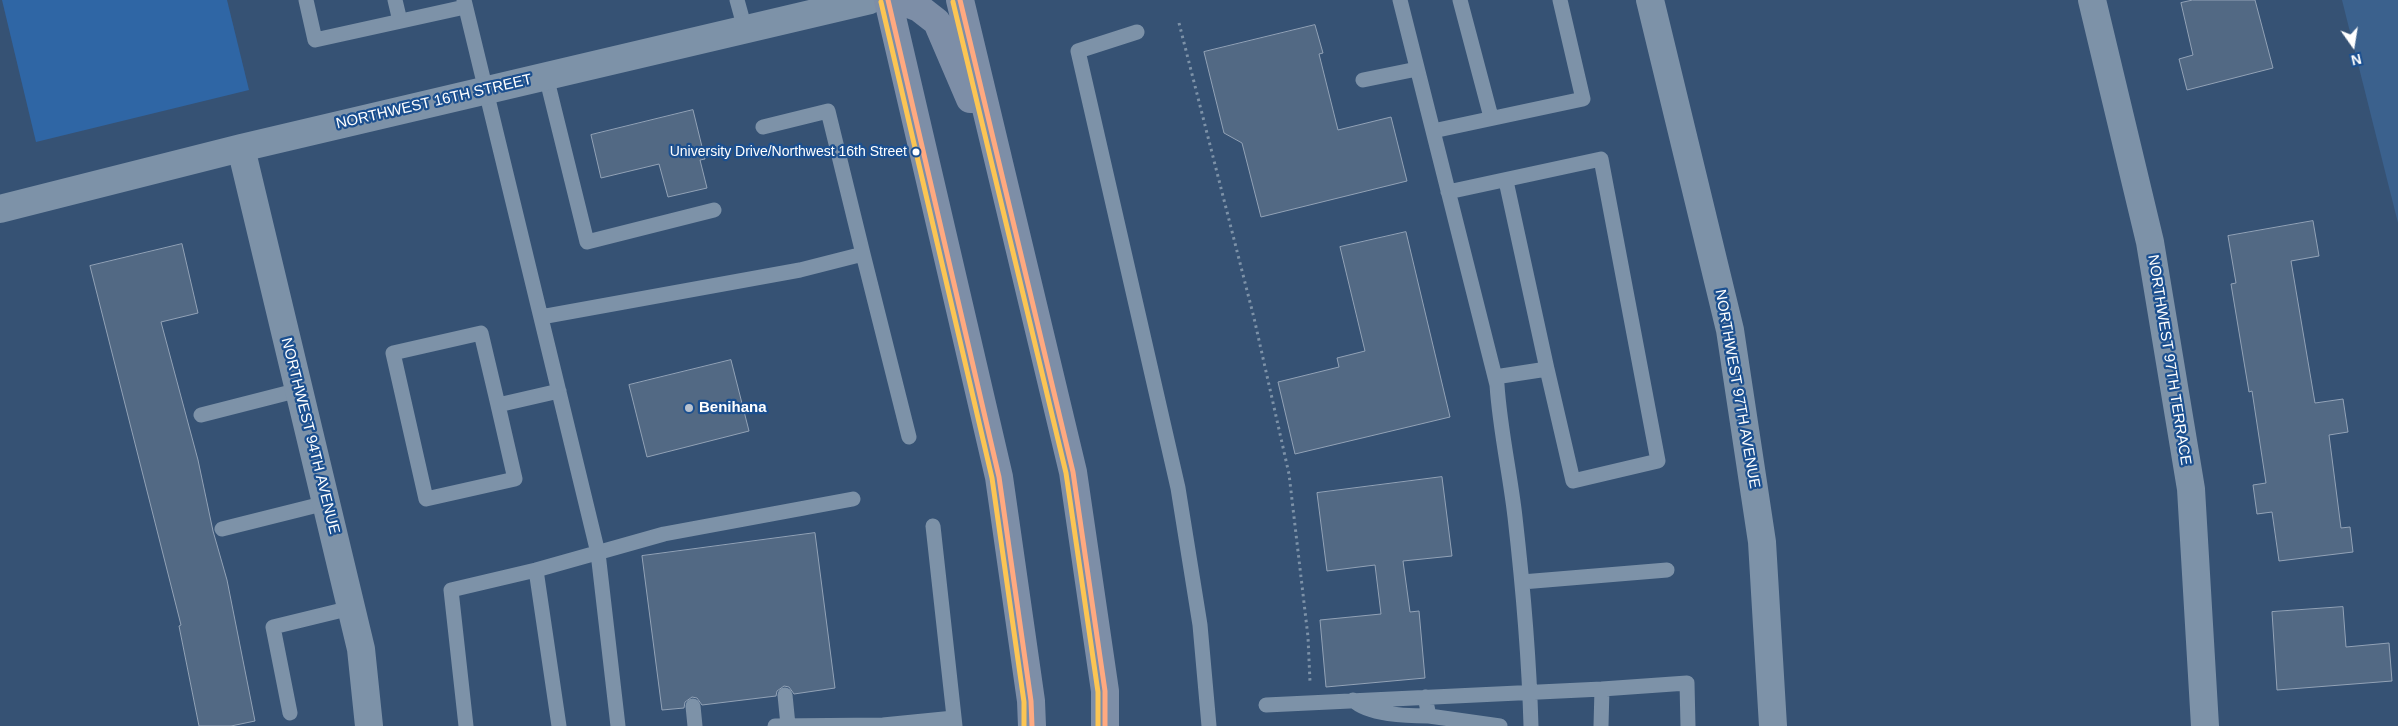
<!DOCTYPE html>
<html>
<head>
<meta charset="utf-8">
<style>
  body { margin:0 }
  #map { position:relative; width:2398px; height:726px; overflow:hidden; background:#365274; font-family:Arial,sans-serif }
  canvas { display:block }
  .north { position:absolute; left:2328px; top:20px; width:50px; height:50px; -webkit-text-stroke:4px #1b4f8f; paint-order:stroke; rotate:167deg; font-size:14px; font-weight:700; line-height:20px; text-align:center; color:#fff }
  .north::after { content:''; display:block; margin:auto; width:18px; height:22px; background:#fff; clip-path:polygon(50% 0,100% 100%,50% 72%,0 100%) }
</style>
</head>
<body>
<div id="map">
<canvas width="2398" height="726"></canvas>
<div class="north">N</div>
</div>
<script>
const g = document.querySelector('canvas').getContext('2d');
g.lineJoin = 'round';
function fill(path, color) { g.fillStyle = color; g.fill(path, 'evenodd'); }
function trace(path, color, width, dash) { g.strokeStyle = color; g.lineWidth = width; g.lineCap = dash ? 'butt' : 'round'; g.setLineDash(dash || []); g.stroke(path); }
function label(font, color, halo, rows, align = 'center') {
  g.font = font + ' Arial,sans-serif'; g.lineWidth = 4.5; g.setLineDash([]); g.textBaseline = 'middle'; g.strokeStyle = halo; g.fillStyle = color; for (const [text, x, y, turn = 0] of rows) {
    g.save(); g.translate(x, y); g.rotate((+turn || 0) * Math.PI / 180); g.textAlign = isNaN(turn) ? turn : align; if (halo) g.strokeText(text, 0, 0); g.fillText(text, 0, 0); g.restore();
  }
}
const green = new Path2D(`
  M 2,0 L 227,0 L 249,90 L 36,142 Z`);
const water = new Path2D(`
  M 2342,0 L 2398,0 L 2398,223 Z`);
const building = new Path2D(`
  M 2193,0 L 2255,0 L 2273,68 L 2187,90 L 2179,59 L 2193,55 L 2181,3 Z
  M 1315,25 L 1323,53 L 1319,54 L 1338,130 L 1391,117 L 1407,181 L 1261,217 L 1242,143 L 1224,133 L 1204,52 Z
  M 693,110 L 705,159 L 700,160 L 707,188 L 668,197 L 659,164 L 601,178 L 591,135 Z
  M 2313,221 L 2319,256 L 2291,261 L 2315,403 L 2343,399 L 2348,432 L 2329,435 L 2341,528 L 2350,527 L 2353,552 L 2279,561 L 2272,512 L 2257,514 L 2253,485 L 2266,483 L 2252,391 L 2249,392 L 2231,284 L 2236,283 L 2228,236 Z
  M 1406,232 L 1450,417 L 1295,454 L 1278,382 L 1339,367 L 1337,358 L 1365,351 L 1340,247 Z
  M 182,244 L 198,313 L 161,322 L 198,460 L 213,531 L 227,580 L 255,721 L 231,726 L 199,726 L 179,626 L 181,625 L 90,266 Z
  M 731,360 L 749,431 L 647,457 L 629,385 Z
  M 1442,477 L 1452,556 L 1403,561 L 1410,612 L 1419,611 L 1425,678 L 1326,687 L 1320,620 L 1381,614 L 1375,565 L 1327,571 L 1317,493 Z
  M 815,533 L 835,688 L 794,694 L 789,687 L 784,686 L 777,691 L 776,696 L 702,705 L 697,698 L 692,697 L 685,702 L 684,708 L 662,710 L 642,556 Z
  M 2343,607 L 2346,647 L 2389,643 L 2392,681 L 2277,690 L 2272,612 Z`);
const path = new Path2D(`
  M 1179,23 L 1254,318 L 1289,474 L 1308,637 L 1310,682`);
const lane = new Path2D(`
  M 306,0 L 315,40 L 465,7
  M 395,0 L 400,21
  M 464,0 L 598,553 L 618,726
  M 737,0 L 745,29
  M 1400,0 L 1497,385 C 1500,430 1510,473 1515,517 C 1523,587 1529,656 1531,726
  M 1460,0 L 1491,117
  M 1137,32 L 1078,51 L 1178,488 L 1200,625 L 1209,726
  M 546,76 L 587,242 L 714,210
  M 1363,80 L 1417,69
  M 763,127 L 828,111 L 863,254
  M 1433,131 L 1583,99 L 1560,0
  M 1506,181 L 1547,369
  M 1448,192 L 1601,159 L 1658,461 L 1573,481 L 1547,369 L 1495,377
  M 541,317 L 800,270 L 863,254 L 909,437
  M 498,405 L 481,333 L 393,353 L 426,499 L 515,479 L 498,405 L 559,391
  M 201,415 L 299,390
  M 933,526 L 955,726
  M 222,529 L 326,503
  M 536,570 L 559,726
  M 1522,582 L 1667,570
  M 785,695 L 788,725
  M 1425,697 L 1429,716 L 1500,726
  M 1353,700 C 1368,715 1407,716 1429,716
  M 1266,705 L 1602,689
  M 693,706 L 695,726
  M 290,713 L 273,627 L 351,608
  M 466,726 L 451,590 L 536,570 L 664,534 L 853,499
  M 775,726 L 883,725 L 954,718
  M 1601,726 L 1602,689 L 1687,683 L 1688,726`);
const street = new Path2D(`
  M 1650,0 L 1730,330 L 1762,542 L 1773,726
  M 2092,0 L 2150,242 L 2191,489 L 2205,726
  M 241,148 L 361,649 L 369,726
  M 0,209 L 241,148 L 870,0`);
const primary = new Path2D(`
  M 888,0 L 999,477 L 1031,701 L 1032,726
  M 898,0 L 919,8 L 937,22 L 970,99
  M 960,0 L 1073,472 L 1105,691 L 1105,726`);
const bus1 = new Path2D(`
  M 888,0 L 999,477 L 1031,701 L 1032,726
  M 960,0 L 1073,472 L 1105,691 L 1105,726`);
const bus2 = new Path2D(`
  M 881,2 L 992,478 L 1024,702 L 1024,726
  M 953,2 L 1066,473 L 1098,692 L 1098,726`);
const markers = [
  [916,152,4.5,"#fff"],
  [689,408,5,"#b9c2ce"]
];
const busNames = [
  ["University Drive/Northwest 16th Street",907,152]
];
const streetNames = [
  ["NORTHWEST 16TH STREET",434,102,-13],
  ["NORTHWEST 97TH TERRACE",2169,360,81],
  ["NORTHWEST 97TH AVENUE",1737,389,80],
  ["NORTHWEST 94TH AVENUE",310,436,76]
];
const poiNames = [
  ["Benihana",699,408]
];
fill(green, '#2f66a5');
fill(water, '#3b618d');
fill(building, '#526984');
trace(building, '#92a2b6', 1);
trace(path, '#7d92a8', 3, [2.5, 4]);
trace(lane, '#7d92a8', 15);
trace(street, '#7d92a8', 28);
trace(primary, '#7d8ea7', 28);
trace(bus1, '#ffa980', 5);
trace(bus2, '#fcc553', 5);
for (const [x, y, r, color] of markers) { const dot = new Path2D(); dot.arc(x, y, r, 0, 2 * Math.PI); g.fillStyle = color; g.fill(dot); trace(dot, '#1b4f8f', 2); }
label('14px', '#fff', '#1b4f8f', busNames, 'right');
label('15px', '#fff', '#1b4f8f', streetNames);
label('bold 15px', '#fff', '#1b4f8f', poiNames, 'left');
</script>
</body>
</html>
